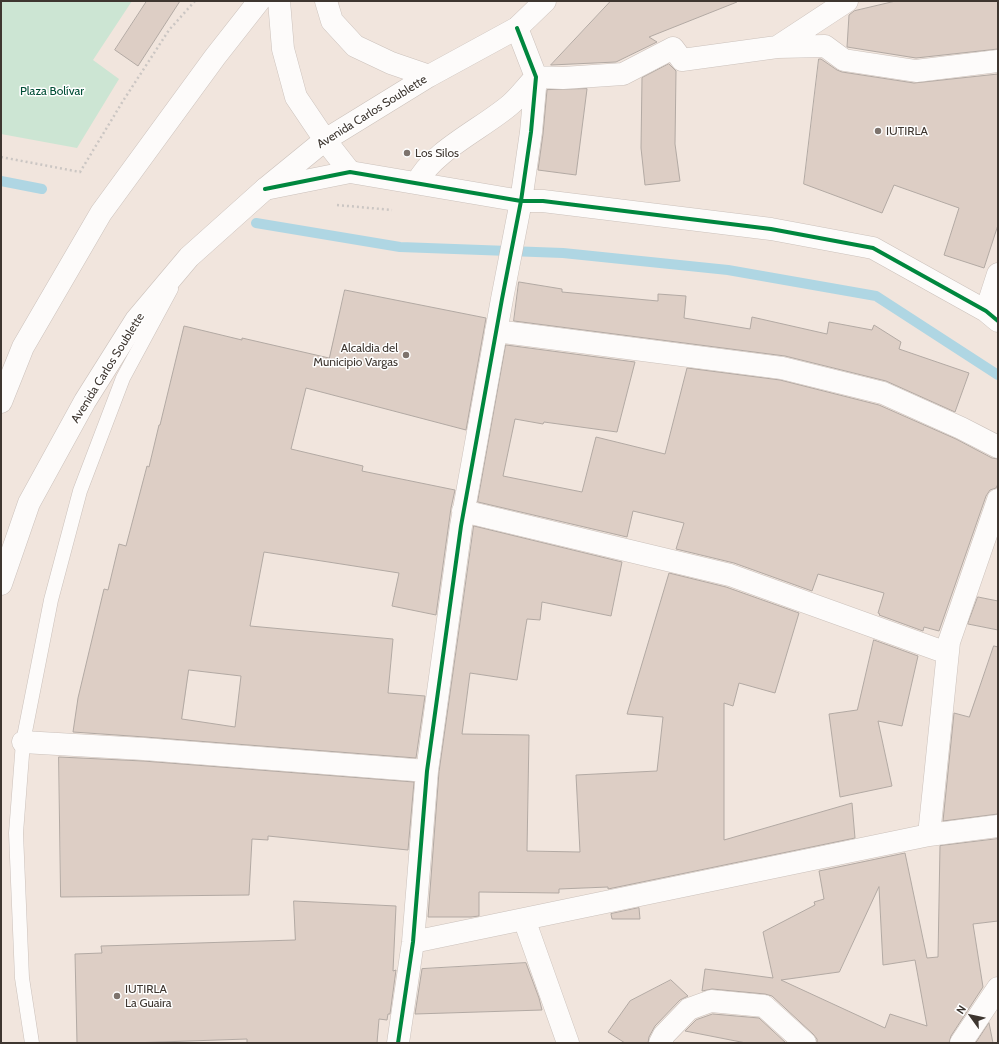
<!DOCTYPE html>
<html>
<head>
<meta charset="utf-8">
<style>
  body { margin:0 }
  #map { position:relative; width:999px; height:1044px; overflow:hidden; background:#f1e5dd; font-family:Cabin,sans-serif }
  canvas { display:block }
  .frame { position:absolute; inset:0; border:2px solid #3e3630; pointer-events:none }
  .north { position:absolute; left:951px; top:996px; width:40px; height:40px; -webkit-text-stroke:3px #fff; paint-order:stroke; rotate:303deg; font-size:11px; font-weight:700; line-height:16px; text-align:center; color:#3e3630 }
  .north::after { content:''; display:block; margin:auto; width:14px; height:18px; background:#3e3630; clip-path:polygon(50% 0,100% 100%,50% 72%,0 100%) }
</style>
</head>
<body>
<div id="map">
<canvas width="999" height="1044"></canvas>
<div class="frame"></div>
<div class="north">N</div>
</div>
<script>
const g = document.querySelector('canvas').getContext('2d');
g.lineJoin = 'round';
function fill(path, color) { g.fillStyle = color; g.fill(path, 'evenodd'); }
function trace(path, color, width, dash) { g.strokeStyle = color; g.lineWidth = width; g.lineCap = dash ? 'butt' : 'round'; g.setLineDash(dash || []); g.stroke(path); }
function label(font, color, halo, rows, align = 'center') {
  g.font = font + ' Cabin,sans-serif'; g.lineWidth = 3; g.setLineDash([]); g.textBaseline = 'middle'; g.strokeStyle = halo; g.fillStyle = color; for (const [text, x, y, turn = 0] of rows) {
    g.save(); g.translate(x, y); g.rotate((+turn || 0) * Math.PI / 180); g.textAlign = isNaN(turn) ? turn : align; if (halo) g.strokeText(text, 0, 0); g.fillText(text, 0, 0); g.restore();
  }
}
const green = new Path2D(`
  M 1,1 L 132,1 L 93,60 L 119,79 L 77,148 L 1,134 Z`);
const stream = new Path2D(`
  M 1,181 L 42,189
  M 256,223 L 400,247 L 563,253 L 728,270 L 876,296 L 998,375`);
const building = new Path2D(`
  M 147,1 L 180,1 L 138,66 L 115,50 Z
  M 611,1 L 736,1 L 737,2 L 649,37 L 657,42 L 616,62 L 551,65 Z
  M 896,1 L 998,1 L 998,49 L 916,58 L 847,47 L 849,15 L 854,11 Z
  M 819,59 L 821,59 L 837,70 L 842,72 L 914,83 L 998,74 L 998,225 L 984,268 L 944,255 L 959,208 L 894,185 L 882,213 L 804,184 Z
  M 669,64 L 676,71 L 675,144 L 680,181 L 645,185 L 641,148 L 642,78 Z
  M 587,89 L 576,175 L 538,170 L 543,134 L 547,90 Z
  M 519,282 L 562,289 L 562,292 L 658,301 L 658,294 L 686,296 L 684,318 L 750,329 L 752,317 L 827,334 L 829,322 L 872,330 L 874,325 L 901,342 L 899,349 L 969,373 L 955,412 L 886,381 L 785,356 L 514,321 Z
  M 345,290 L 486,318 L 466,430 L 306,388 L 291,449 L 363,466 L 362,471 L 455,490 L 451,508 L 436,615 L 392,606 L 399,573 L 264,552 L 250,626 L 393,639 L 388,693 L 425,696 L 416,758 L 145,737 L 73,732 L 78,698 L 104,589 L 108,590 L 119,544 L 126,546 L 147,466 L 149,467 L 159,425 L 160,425 L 184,326 L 242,340 L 242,338 L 329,358 ZM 189,670 L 241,676 L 235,727 L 182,719 Z
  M 506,345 L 635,362 L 617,432 L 544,422 L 543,424 L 515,419 L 503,476 L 582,492 L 596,437 L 665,454 L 687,368 L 780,380 L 879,405 L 956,439 L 992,458 L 998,459 L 998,484 L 996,488 L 990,490 L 986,496 L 939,631 L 924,627 L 923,631 L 879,615 L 880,614 L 878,613 L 884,593 L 818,574 L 812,591 L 734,563 L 676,549 L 684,523 L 633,511 L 627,537 L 478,502 Z
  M 474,526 L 622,562 L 611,616 L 542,602 L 540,620 L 527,619 L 517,680 L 470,673 L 462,734 L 529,735 L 527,851 L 580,852 L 576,775 L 657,771 L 663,717 L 627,714 L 669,573 L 726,587 L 799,613 L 775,693 L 739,683 L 733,706 L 724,703 L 724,840 L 852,803 L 855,838 L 608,889 L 608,887 L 559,889 L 559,893 L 479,892 L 479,916 L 471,917 L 428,917 L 439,772 Z
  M 978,597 L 998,601 L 998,630 L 968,624 Z
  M 874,640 L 918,656 L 902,726 L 878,721 L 892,786 L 840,797 L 829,714 L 857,710 Z
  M 994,646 L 998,647 L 998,814 L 943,821 L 954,713 L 969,717 Z
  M 59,757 L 143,761 L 414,782 L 408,850 L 268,836 L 268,840 L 252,839 L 249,895 L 61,897 Z
  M 998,839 L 998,921 L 973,924 L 983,987 L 951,1036 L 949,1043 L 817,1043 L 817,1039 L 813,1034 L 772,996 L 765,994 L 712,989 L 702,991 L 705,969 L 773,978 L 763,932 L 815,905 L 814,902 L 824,899 L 819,871 L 905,853 L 927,958 L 938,957 L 940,846 ZM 879,887 L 883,965 L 915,960 L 927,1026 L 890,1014 L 885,1028 L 781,980 L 839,972 Z
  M 294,901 L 396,906 L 393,971 L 396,970 L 390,1014 L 388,1014 L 387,1020 L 379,1019 L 377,1043 L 247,1043 L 247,1039 L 131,1043 L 77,1043 L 75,954 L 102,953 L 101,946 L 295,940 Z
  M 639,908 L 640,919 L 612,919 L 611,914 Z
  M 526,963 L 539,998 L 542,1010 L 415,1014 L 422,969 Z
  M 671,980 L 688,996 L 680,1000 L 655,1026 L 649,1037 L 648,1043 L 625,1043 L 608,1032 L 630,1001 Z
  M 713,1014 L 759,1018 L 786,1043 L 746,1043 L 685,1031 L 696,1020 Z
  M 989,1023 L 993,1043 L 976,1043 Z`);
const path = new Path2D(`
  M 1,157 L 80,172 L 123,101 L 169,30 L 195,1
  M 337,205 L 392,210`);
const lane = new Path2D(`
  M 32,1043 L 22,978 L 16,833 L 23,742 L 51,600 L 80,491 L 123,378 L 171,289`);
const street = new Path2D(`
  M 777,47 L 847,1
  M 417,183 C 431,152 485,127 511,104 C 520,96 528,85 536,77 L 563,78 L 623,74 L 673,48 L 682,60 L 777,47 L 825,46 L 844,60 L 916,71 L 998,61
  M 265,189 L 350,172 L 521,201 L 543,201 L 771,229 L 873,248 L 986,311 L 998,321
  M 986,311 L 998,274
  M 496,331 L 782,368 L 883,393 L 961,428 L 998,447
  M 463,511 L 730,575 L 947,653
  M 23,742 L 144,749 L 427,771
  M 929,835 L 949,642 L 998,500
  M 524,919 L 568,1043
  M 413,942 L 929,835 L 998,826
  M 398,1043 L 413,942 L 427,771 L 461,526 L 502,299 L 521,201 L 531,132 L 536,77 L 517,28
  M 660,1043 L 664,1035 L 689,1009 L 711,1001 L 764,1006 L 805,1043
  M 961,1043 L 998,988`);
const primary = new Path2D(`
  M 279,1 L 283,49 L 296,97 L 325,140 L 350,172
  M 326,1 L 332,21 L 355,46 L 391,63 L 429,76
  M 1,402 L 23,347 L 101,213 L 215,57 L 259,1
  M 1,584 L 29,503 L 85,401 L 136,320 L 189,257 L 265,189 L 325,140 L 429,76 L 517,28 L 545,1`);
const cycleway = new Path2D(`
  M 265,189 L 350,172 L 521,201 L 543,201 L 771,229 L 873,248 L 986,311 L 998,321
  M 398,1043 L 413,942 L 427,771 L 461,526 L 502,299 L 521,201 L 531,132 L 536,77 L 517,28`);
const markers = [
  [878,131,4,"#7d736d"],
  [407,153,4,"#7d736d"],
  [406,355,4,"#7d736d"],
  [117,996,4,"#7d736d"]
];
const parkNames = [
  ["Plaza Bolívar",52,91]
];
const streetNames = [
  ["Avenida Carlos Soublette",372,112,-32],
  ["Avenida Carlos Soublette",108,368,-58]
];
const poiNames = [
  ["IUTIRLA",886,131],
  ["Los Silos",415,153],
  ["Alcaldia del",398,348,"right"],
  ["Municipio Vargas",398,362,"right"],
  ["IUTIRLA",125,989],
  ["La Guaira",125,1003]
];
fill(green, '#cce5d3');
trace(stream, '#afd6e3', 10);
fill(building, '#ddcec5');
trace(building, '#b2a9a3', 1);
trace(lane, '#cbc1bb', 15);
trace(street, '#cbc1bb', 23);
trace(primary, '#cbc1bb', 23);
trace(path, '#cbc6c3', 2.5, [2, 3]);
trace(lane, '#fdfbfa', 14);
trace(street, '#fdfbfa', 22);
trace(primary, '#fdfbfa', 22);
trace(cycleway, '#00873e', 4);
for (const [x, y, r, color] of markers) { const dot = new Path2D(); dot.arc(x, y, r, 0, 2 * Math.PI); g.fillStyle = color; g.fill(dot); trace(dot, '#fff', 1.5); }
label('12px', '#004e36', '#fff', parkNames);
label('12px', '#3e3630', '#fff', streetNames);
label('12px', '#3e3630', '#fff', poiNames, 'left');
</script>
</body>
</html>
